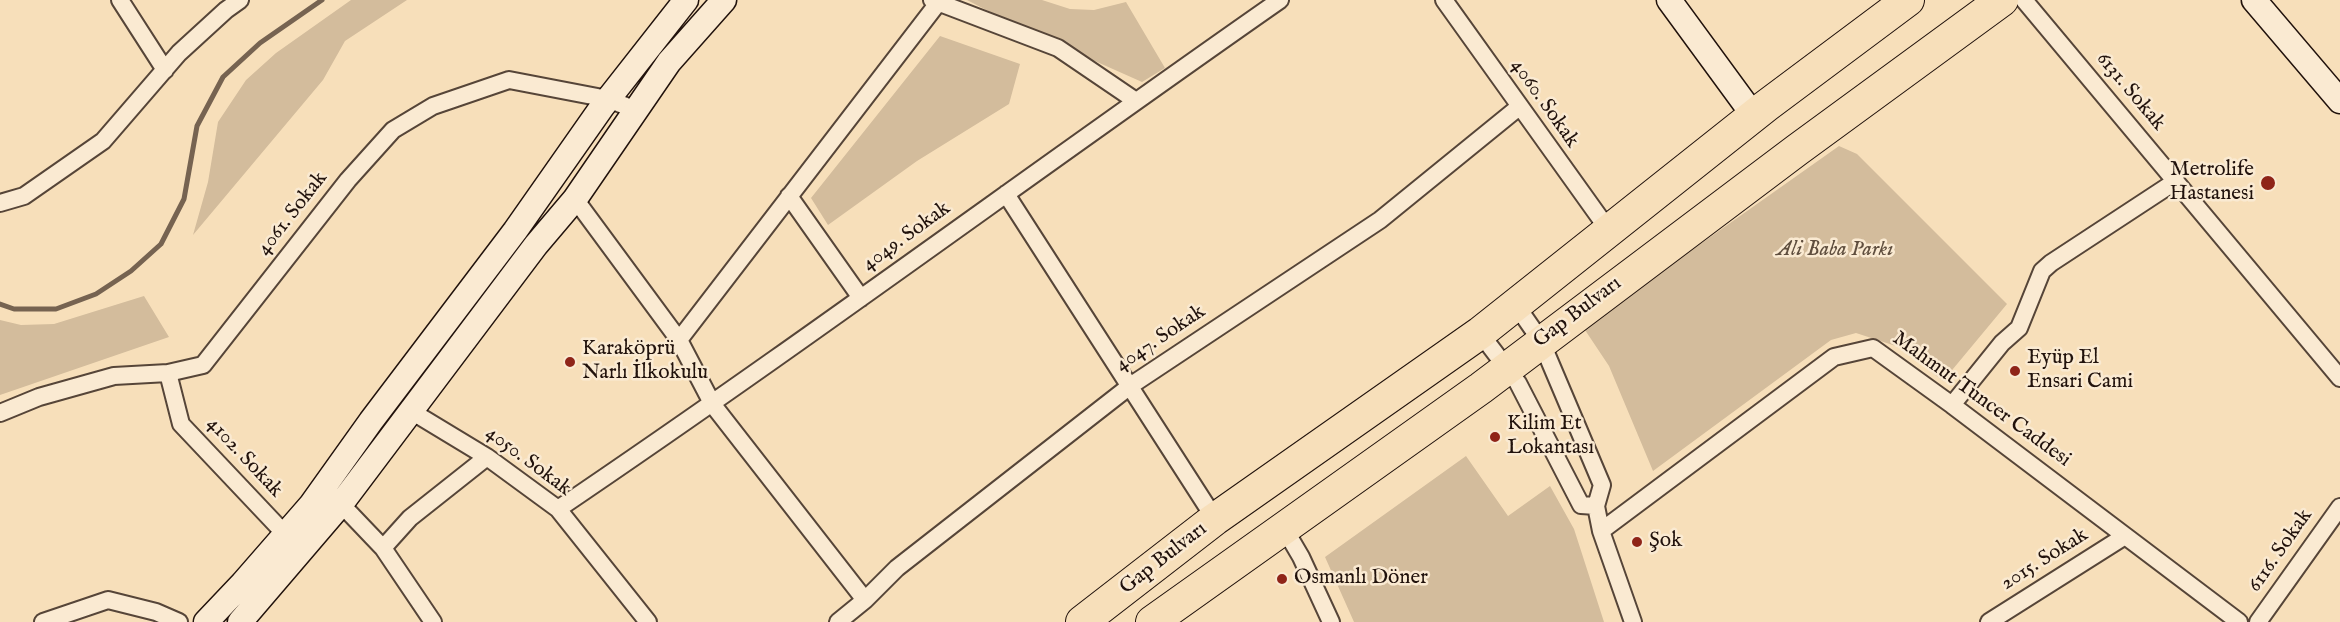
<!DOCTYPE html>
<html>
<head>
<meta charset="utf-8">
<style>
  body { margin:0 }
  canvas { display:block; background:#f7dfba }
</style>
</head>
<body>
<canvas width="2340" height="622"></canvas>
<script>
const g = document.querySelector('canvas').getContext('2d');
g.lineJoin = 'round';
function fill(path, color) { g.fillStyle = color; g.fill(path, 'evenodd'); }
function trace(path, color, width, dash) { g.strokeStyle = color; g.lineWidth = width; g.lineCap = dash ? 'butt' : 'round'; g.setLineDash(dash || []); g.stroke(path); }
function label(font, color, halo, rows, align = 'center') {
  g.font = font + ' "IM FELL English",serif'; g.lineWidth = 5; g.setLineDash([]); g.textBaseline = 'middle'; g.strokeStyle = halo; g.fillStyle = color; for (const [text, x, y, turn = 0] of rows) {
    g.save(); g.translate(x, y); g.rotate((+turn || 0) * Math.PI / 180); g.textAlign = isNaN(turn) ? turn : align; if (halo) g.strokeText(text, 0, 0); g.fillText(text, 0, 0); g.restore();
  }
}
const green = new Path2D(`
  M 351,0 L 407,0 L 345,41 L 323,80 L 193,235 L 208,182 L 218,122 L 246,80 L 276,53 Z
  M 967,0 L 1042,0 L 1070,9 L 1094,10 L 1126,2 L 1165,68 L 1142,82 L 1023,29 Z
  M 940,36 L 1020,64 L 1009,104 L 917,161 L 828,225 L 811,198 Z
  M 1839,146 L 1857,154 L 2007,304 L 1943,381 L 1899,347 L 1856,333 L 1831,340 L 1653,471 L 1609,366 L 1583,327 Z
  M 144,296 L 169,337 L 0,395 L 0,320 L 21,325 L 54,324 Z
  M 1466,456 L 1508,516 L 1550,486 L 1574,529 L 1604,622 L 1354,622 L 1325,557 Z`);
const stream = new Path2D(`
  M 0,304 L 14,309 L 56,309 L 96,294 L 131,271 L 161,244 L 184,199 L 197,126 L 223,77 L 260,43 L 322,0`);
const street = new Path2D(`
  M 120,0 L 165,70
  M 932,0 L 1058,48 L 1136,101
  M 1444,0 L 1610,232
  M 2024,0 L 2340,378
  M 1006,194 L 1215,519
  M 789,196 L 861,298
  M 575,199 L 679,340 L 713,405 L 865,600
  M 0,203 L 24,196 L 103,141 L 179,53 L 226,10 L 240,0
  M 1516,305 L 1541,341 L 1602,485 L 1596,506
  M 1480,333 L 1518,383 L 1581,505 L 1596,506 L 1601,531 L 1633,622
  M 679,340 L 938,3
  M 168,373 L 181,424 L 285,534
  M 1952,405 L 2002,343 L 2019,328 L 2042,271 L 2051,263 L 2176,181
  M 411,411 L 487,457 L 558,509 L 648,622
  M 0,413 L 39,397 L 114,376 L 168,373 L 203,365 L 348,180 L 393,130 L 433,106 L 509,80 L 608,99 L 636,110
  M 341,504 L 383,548 L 433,622
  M 558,509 C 802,344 1039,168 1280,0
  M 1284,528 L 1301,557 L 1331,622
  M 1601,531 L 1834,357 L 1873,348 L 1952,405 L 2239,622
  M 383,548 L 410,518 L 487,457
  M 43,622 L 108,600 L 156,612 L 179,622
  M 838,622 L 865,600 L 897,568 L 1130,386 L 1380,220 L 1519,107
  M 1989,622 L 2125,536
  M 2258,622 L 2340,507`);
const secondary = new Path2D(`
  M 1669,0 L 1754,116
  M 2254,0 L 2340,101
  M 206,622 L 243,583 L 311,505 L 371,421 L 515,231 L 602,107 L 686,0
  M 240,622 L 341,504 L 536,245 L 575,199 L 669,62 L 724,0`);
const highway = new Path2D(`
  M 1082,622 L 1215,519 L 1480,333 L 1766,106 L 1908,0
  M 1152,622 L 1481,388 L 1797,150 L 2002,0`);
const markers = [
  [2268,183,8,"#8f2418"],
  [570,362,6,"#8f2418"],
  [2015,371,6,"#8f2418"],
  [1495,437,6,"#8f2418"],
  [1637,542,6,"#8f2418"],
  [1282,579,6,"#8f2418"]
];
const streetNames = [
  ["6131. Sokak",2130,92,50],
  ["4060. Sokak",1544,104,55],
  ["4061. Sokak",293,214,-52],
  ["4049. Sokak",907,237,-36],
  ["Gap Bulvarı",1578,313,-37],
  ["4047. Sokak",1161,339,-34],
  ["Mahmut Tuncer Caddesi",1981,400,36],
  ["4102. Sokak",244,458,47],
  ["4050. Sokak",528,462,37],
  ["6116. Sokak",2281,551,-55],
  ["Gap Bulvarı",1164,559,-38],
  ["2015. Sokak",2045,560,-32]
];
const poiNames = [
  ["Metrolife",2254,171,"right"],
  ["Hastanesi",2254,195,"right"],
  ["Karaköprü",582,350],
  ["Narlı İlkokulu",582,374],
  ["Eyüp El",2027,359],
  ["Ensari Cami",2027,383],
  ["Kilim Et",1507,425],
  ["Lokantası",1507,449],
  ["Şok",1649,542],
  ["Osmanlı Döner",1294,579]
];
const parkNames = [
  ["Ali Baba Parkı",1835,251]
];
fill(green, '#d3bc9c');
trace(stream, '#766351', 5);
trace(street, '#564538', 20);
trace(secondary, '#21120c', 27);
trace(highway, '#21120c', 34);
trace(street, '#faead2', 16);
trace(secondary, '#faead2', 24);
trace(highway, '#f7dfba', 32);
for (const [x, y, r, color] of markers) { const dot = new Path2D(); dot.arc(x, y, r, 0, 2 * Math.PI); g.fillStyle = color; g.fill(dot); trace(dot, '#faead2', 2); }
label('21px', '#21120c', '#faead2', streetNames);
label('21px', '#21120c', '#faead2', poiNames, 'left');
label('italic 21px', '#5f4e3e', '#faead2', parkNames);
</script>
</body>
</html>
